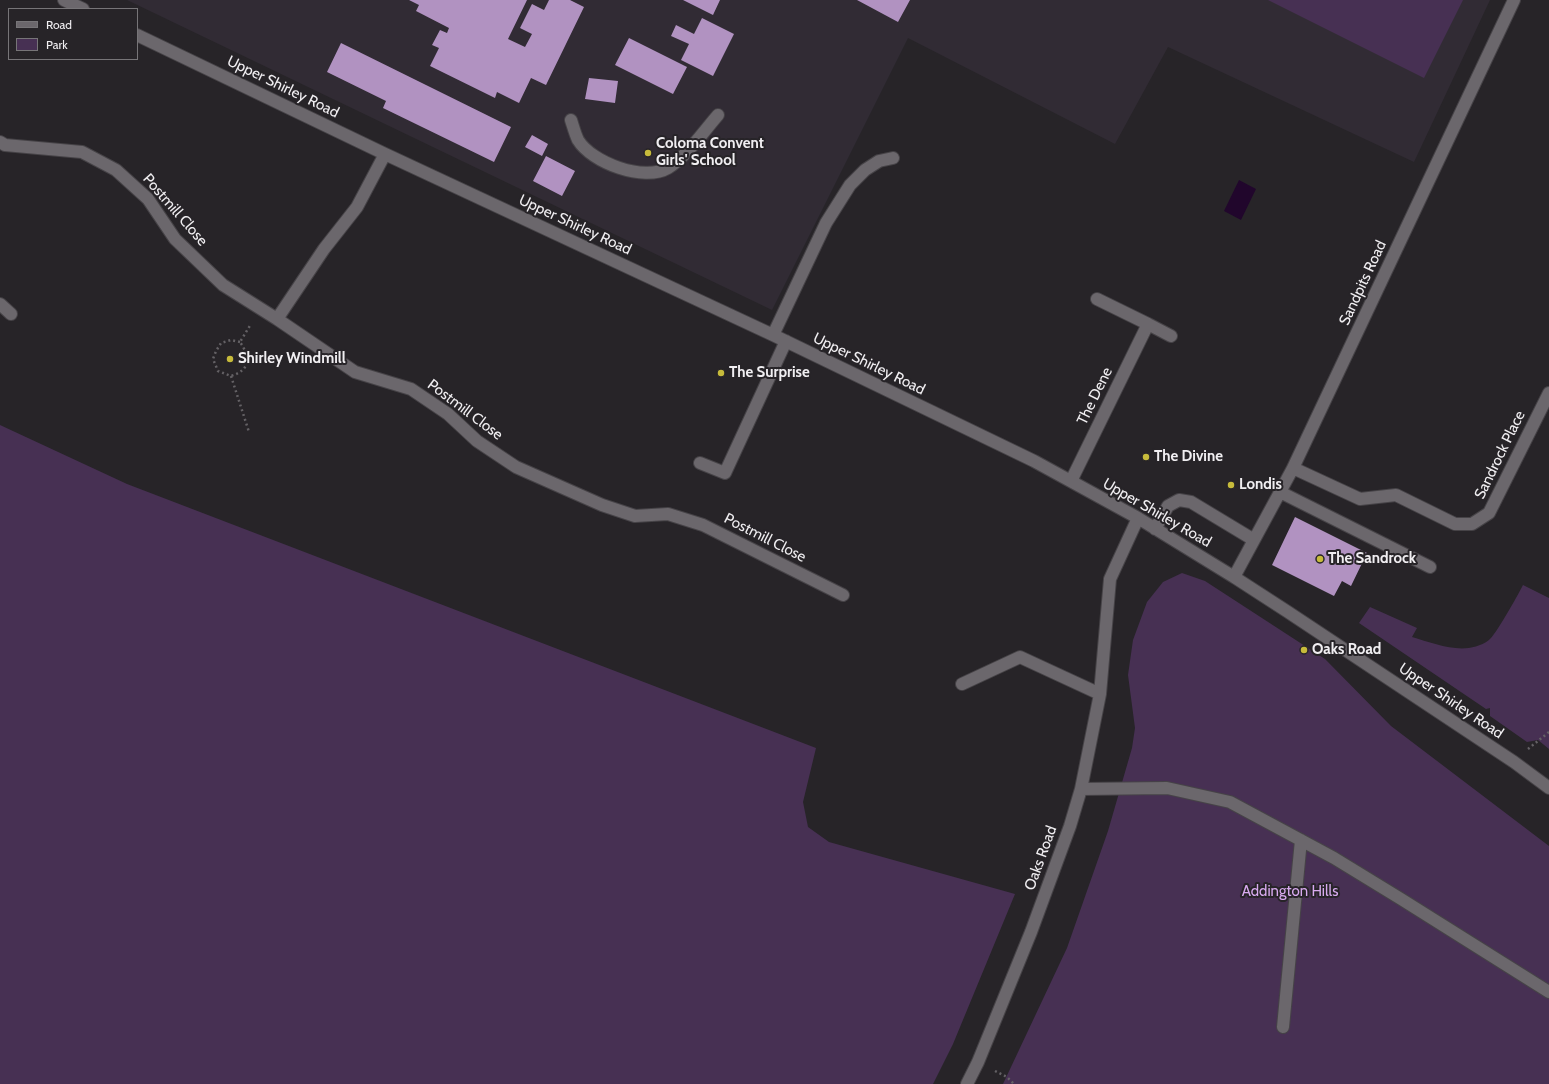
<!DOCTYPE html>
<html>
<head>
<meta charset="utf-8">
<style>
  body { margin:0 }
  #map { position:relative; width:1549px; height:1084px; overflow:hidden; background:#272428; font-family:Cabin,sans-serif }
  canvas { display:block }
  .legend { position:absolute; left:8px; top:8px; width:130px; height:52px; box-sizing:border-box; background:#272428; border:1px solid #777578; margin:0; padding:5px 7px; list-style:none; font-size:12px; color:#f0eef1 }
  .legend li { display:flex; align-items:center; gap:8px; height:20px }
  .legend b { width:20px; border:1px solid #777578 }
</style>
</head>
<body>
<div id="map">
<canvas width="1549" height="1084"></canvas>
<ul class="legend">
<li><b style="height:5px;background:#6b676c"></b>Road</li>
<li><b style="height:11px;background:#473053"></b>Park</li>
</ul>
</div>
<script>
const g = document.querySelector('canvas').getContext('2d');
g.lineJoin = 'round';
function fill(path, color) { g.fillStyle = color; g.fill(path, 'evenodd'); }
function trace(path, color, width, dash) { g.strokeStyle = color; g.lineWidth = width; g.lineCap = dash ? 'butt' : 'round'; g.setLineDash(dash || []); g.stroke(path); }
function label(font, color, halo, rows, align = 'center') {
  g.font = font + ' Cabin,sans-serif'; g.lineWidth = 4; g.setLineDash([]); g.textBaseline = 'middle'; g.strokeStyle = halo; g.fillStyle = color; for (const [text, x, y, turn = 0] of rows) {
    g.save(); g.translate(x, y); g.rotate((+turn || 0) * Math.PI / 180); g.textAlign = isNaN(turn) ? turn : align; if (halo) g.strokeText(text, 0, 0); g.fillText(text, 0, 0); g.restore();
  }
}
const built = new Path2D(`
  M 127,0 L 1490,0 L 1414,162 L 1168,47 L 1115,144 L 908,38 L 772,310 Z`);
const green = new Path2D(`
  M 1268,0 L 1463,0 L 1424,78 Z
  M 0,425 L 127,484 L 816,748 L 803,802 L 808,827 L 829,842 L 1015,894 L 953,1044 L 933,1084 L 0,1084 Z
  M 1182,573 L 1205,581 L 1325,659 L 1391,726 L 1549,846 L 1549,1084 L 1003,1084 L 1067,948 L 1108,831 L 1132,748 L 1135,728 L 1128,675 L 1133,640 L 1147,602 L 1163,582 Z
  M 1523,585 L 1549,598 L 1549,749 L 1538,740 L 1527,742 L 1490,716 L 1490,708 L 1486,709 L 1359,623 L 1370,607 L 1417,628 L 1412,637 C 1436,644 1466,657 1489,640 C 1495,636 1518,595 1523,585 Z`);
const water = new Path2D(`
  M 1239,180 L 1256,189 L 1241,220 L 1224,211 Z`);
const building = new Path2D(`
  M 409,0 L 527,0 L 508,39 L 525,47 L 532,34 L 520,28 L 532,4 L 544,10 L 549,0 L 570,0 L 584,7 L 546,85 L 531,78 L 519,103 L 497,92 L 495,98 L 430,66 L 439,48 L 432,45 L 440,30 L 447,33 L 449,28 L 416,11 L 419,5 Z
  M 683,0 L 720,0 L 713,15 Z
  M 857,0 L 910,0 L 898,22 Z
  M 702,18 L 734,34 L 713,76 L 681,60 L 689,44 L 671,36 L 676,25 L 694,34 Z
  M 629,38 L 687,67 L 673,94 L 615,65 Z
  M 341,43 L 511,127 L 494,162 L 383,108 L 386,101 L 327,72 Z
  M 589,78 L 618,81 L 615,103 L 585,99 Z
  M 532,135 L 548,144 L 542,156 L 525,147 Z
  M 546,156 L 575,171 L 562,196 L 533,181 Z
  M 1295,517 L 1367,553 L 1351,586 L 1342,581 L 1334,596 L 1272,565 Z`);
const path = new Path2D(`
  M 240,342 L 231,340 L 221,343 L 216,351 L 213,359 L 218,371 L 231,376 C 250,370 251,358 240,342 L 251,324
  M 231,376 L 249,432
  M 1528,749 L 1549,732
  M 995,1071 L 1007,1077 L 1014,1084`);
const minor = new Path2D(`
  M 64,0 L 83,9
  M 137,35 L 385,154 L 773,335 L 1034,461 L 1138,518 L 1234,577 L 1288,612 L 1514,762 L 1549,788
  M 571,120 C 573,126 575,134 578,140 C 592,163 644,182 668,168 C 686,157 704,131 718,115
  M 0,142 L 5,145 L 82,152 L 116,170 L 148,199 L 175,239 L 223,285 L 277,319 L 355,372 L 411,389 L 448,414 L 477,441 L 516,467 L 602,505 L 635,516 L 668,514 L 703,525 L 843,595
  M 0,304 L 11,314
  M 277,319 L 324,249 L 357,207 L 385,154
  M 1148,324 L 1171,336
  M 773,335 L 826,223 L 850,185 L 865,170 L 879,161 L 893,158
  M 700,463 L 725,473 L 786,341
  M 1293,468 L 1360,499 L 1396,495 L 1455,524 L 1472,524 L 1489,513 L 1549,393
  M 1071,481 L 1148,324 L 1097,299
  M 1280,492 L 1430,567
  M 1155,529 L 1168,506 L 1179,500 L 1191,502 L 1254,540
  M 1234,577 L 1293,468 L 1514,0
  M 962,684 L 1020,657 L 1100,694
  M 1081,789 L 1167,788 L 1230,802 L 1334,858 L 1401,899 L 1549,992
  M 1283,1027 L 1301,840
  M 967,1084 L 978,1062 L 1031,932 L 1070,826 L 1081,789 L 1100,694 L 1110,579 L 1138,518`);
const markers = [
  [648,153,4,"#c7bb3b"],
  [230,359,4,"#c7bb3b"],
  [721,373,4,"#c7bb3b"],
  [1146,457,4,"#c7bb3b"],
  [1231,485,4,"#c7bb3b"],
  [1320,559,4,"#c7bb3b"],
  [1304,650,4,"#c7bb3b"]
];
const streetNames = [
  ["Upper Shirley Road",283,87,26],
  ["Postmill Close",175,210,49],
  ["Upper Shirley Road",575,225,25],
  ["Sandpits Road",1363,283,-65],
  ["Upper Shirley Road",869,364,26],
  ["The Dene",1095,396,-64],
  ["Postmill Close",465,410,37],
  ["Sandrock Place",1500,455,-64],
  ["Upper Shirley Road",1157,513,30],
  ["Postmill Close",765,538,27],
  ["Upper Shirley Road",1451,701,34],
  ["Oaks Road",1041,858,-70]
];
const poiNames = [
  ["Coloma Convent",656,144],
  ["Girls' School",656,161],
  ["Shirley Windmill",238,359],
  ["The Surprise",729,373],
  ["The Divine",1154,457],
  ["Londis",1239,485],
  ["The Sandrock",1328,559],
  ["Oaks Road",1312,650]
];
const parkNames = [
  ["Addington Hills",1290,892]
];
fill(built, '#312b34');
fill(green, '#473053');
fill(water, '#21062c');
fill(building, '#b192c1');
trace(minor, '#464347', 14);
trace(path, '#646165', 2.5, [2, 3]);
trace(minor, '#6b676c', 12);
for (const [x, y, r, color] of markers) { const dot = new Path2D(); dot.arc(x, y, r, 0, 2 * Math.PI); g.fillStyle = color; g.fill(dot); trace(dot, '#272428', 1.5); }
label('15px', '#f0eef1', '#272428', streetNames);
label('bold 15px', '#f0eef1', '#272428', poiNames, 'left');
label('15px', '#d8aaef', '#272428', parkNames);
</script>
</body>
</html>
